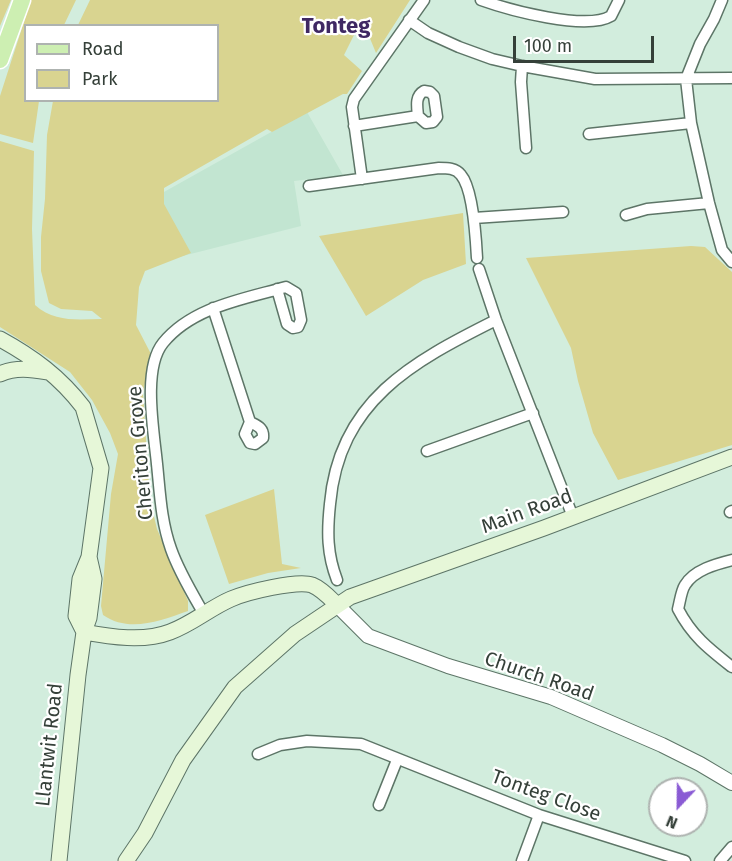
<!DOCTYPE html>
<html>
<head>
<meta charset="utf-8">
<style>
  body { margin:0 }
  #map { position:relative; width:732px; height:861px; overflow:hidden; background:#d2eddd; font-family:"Fira Sans",sans-serif }
  canvas { display:block }
  .legend { position:absolute; left:24px; top:24px; width:195px; height:78px; box-sizing:border-box; background:#fff; border:2px solid #aeb3b0; margin:0; padding:8px 10px; list-style:none; font-size:18px; color:#354039 }
  .legend li { display:flex; align-items:center; gap:12px; height:30px }
  .legend b { width:30px; border:2px solid #aeb3b0 }
  .north { position:absolute; left:648px; top:777px; width:60px; height:60px; box-sizing:border-box; background:#fff; border:2px solid #aeb3b0; border-radius:50%; rotate:202deg; font-size:16px; font-weight:700; line-height:24px; text-align:center; color:#354039 }
  .north::after { content:''; display:block; margin:auto; width:21px; height:27px; background:#8a5bd4; clip-path:polygon(50% 0,100% 100%,50% 72%,0 100%) }
  .scale { position:absolute; left:513px; top:36px; width:141px; height:27px; box-sizing:border-box; border:3px solid #354039; border-top:0; padding-left:8px; font-size:18px; line-height:21px; white-space:nowrap; color:#354039; -webkit-text-stroke:4px #fff; paint-order:stroke }
</style>
</head>
<body>
<div id="map">
<canvas width="732" height="861"></canvas>
<ul class="legend">
<li><b style="height:8px;background:#cdefb2"></b>Road</li>
<li><b style="height:16px;background:#d9d490"></b>Park</li>
</ul>
<div class="north">N</div>
<div class="scale">100 m</div>
</div>
<script>
const g = document.querySelector('canvas').getContext('2d');
g.lineJoin = 'round';
function fill(path, color) { g.fillStyle = color; g.fill(path, 'evenodd'); }
function trace(path, color, width, dash) { g.strokeStyle = color; g.lineWidth = width; g.lineCap = dash ? 'butt' : 'round'; g.setLineDash(dash || []); g.stroke(path); }
function label(font, color, halo, rows, align = 'center') {
  g.font = font + ' "Fira Sans",sans-serif'; g.lineWidth = 4.5; g.setLineDash([]); g.textBaseline = 'middle'; g.strokeStyle = halo; g.fillStyle = color; for (const [text, x, y, turn = 0] of rows) {
    g.save(); g.translate(x, y); g.rotate((+turn || 0) * Math.PI / 180); g.textAlign = isNaN(turn) ? turn : align; if (halo) g.strokeText(text, 0, 0); g.fillText(text, 0, 0); g.restore();
  }
}
const built = new Path2D(`
  M 307,112 L 343,175 L 294,181 L 301,226 L 155,263 L 155,197 Z`);
const green = new Path2D(`
  M 0,0 L 11,0 L 0,26 Z
  M 31,0 L 76,0 L 64,25 L 26,26 L 26,100 L 39,101 L 33,143 L 0,134 L 0,96 Z
  M 90,0 L 410,0 L 376,53 L 362,19 L 344,55 L 362,71 L 347,94 L 343,94 L 272,132 L 267,129 L 164,188 L 164,204 L 191,253 L 145,271 L 139,287 L 136,325 L 151,354 L 143,393 L 150,500 L 157,529 L 188,601 L 188,611 C 160,621 129,633 103,615 L 101,606 L 111,494 L 118,454 L 110,433 L 92,400 L 70,372 L 0,327 L 0,141 L 34,151 L 32,229 L 35,305 C 55,323 78,319 102,319 L 92,311 L 61,309 L 49,303 L 41,271 L 41,237 L 45,199 L 47,135 L 53,101 L 218,100 L 218,26 L 78,25 Z
  M 463,213 L 466,264 L 423,280 L 366,316 L 319,236 Z
  M 691,246 L 705,247 L 732,272 L 732,445 L 618,480 L 593,433 L 578,381 L 571,348 L 526,258 Z
  M 274,489 L 282,564 L 301,568 L 268,573 L 229,584 L 205,515 Z`);
const minor = new Path2D(`
  M 481,0 C 509,10 586,31 611,16 L 619,0
  M 722,0 L 714,19 L 700,44 L 686,79 L 691,123 L 709,203 L 722,250 L 732,262
  M 409,20 L 428,33 L 459,47 L 492,59 L 522,66 L 595,79 L 732,78
  M 522,66 L 521,82 L 526,148
  M 354,126 L 418,116 L 426,123 L 433,122 L 437,117 L 434,96 L 430,92 L 424,91 C 415,96 417,106 418,116
  M 589,134 L 691,123
  M 362,179 L 352,107 L 354,99 L 424,0
  M 309,186 L 439,168 C 447,168 456,168 461,175 C 473,189 476,239 477,258
  M 626,215 L 647,209 L 709,203
  M 474,218 L 563,212
  M 479,269 L 496,320 L 573,517
  M 213,308 L 250,422 C 258,426 264,428 263,438 L 255,444 L 250,443 L 245,434 L 250,422
  M 427,451 L 533,413
  M 730,512 L 732,511
  M 732,560 C 716,564 694,570 685,585 C 681,591 680,602 678,609 C 692,636 709,649 732,667
  M 337,580 C 327,554 327,532 330,504 C 339,401 412,362 496,320
  M 204,614 C 192,593 179,572 171,549 C 161,521 160,493 157,464 C 154,432 142,369 163,343 C 192,307 244,299 286,287 L 296,293 L 301,320 L 298,327 L 293,328 L 287,324 L 277,289
  M 258,754 L 280,745 L 307,741 L 361,744 L 539,815 L 685,861
  M 379,805 L 397,760
  M 522,861 L 539,815
  M 720,861 L 732,847`);
const tertiary = new Path2D(`
  M 337,605 L 368,636 L 448,666 L 551,697 L 662,745 L 700,764 L 732,783`);
const secondary = new Path2D(`
  M 0,339 C 33,357 60,377 83,407 L 101,468 L 89,557 L 80,579 L 76,616 L 84,632
  M 0,374 C 15,367 31,369 47,372
  M 84,632 C 111,637 144,642 170,632 C 192,624 210,608 231,599 C 247,592 297,580 312,585 C 322,589 330,598 337,605
  M 59,861 L 78,675 L 84,632 L 89,618 L 94,579 L 89,557
  M 126,861 L 145,833 L 183,760 L 235,687 L 295,634 L 350,597 L 544,528 L 732,457`);
const primary = new Path2D(`
  M 0,60 L 22,0`);
const streetNames = [
  ["Cheriton Grove",141,453,-95],
  ["Main Road",527,512,-20],
  ["Church Road",539,677,19],
  ["Llantwit Road",50,745,-84],
  ["Tonteg Close",546,796,20]
];
const quarterNames = [
  ["Tonteg",336,27]
];
fill(built, '#c2e5d1');
fill(green, '#d9d490');
trace(minor, '#5d7567', 13);
trace(tertiary, '#5d7567', 16);
trace(secondary, '#5d7567', 17);
trace(primary, '#fff', 19);
trace(minor, '#fff', 10);
trace(tertiary, '#fff', 14);
trace(secondary, '#e6f7d8', 15);
trace(primary, '#cdefb2', 16);
label('20px', '#354039', '#fff', streetNames);
label('bold 22px', '#3f2863', '#fff', quarterNames);
</script>
</body>
</html>
